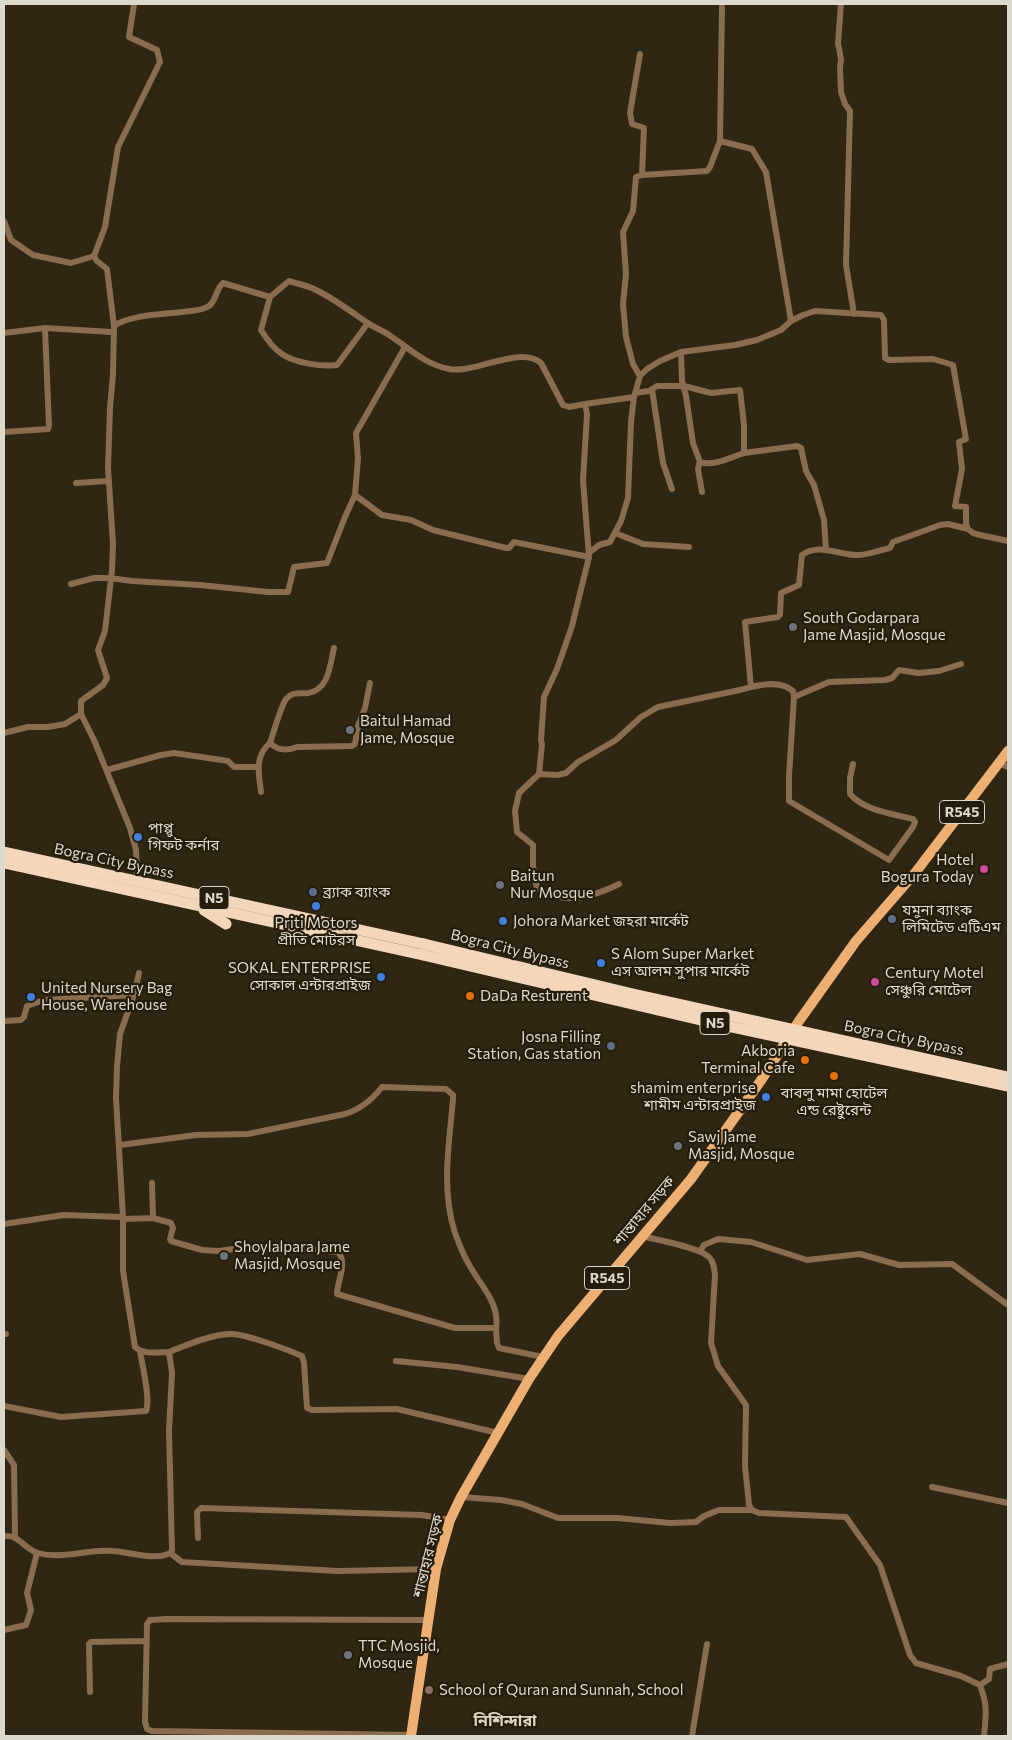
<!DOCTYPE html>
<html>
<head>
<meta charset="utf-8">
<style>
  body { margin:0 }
  #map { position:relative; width:1012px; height:1740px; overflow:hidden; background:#2f2614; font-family:Commissioner,sans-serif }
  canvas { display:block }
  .frame { position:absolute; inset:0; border:5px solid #ddd8cc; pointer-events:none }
</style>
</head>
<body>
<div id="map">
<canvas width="1012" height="1740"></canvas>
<div class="frame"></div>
</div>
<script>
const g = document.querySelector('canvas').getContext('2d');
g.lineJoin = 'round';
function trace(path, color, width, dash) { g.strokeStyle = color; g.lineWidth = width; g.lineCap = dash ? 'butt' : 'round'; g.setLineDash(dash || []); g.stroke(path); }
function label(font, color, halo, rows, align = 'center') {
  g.font = font + ' Commissioner,"Noto Sans Bengali",sans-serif'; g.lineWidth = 4.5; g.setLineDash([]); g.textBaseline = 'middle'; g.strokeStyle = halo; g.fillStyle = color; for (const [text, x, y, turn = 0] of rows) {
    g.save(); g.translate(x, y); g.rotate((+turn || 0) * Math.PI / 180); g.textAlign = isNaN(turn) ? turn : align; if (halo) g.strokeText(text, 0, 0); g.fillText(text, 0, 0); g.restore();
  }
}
const street = new Path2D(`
  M 134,4 L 129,37 L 157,50 L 160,62 L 118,147 L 105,227 L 94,256 L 97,261 L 107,269 L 114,326 L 113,374 L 110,408 L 108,468 L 113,544 L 112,570 L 105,631 L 98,650 L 107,678 L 103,685 L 81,701 L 81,714 L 94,740 L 130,828 L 136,850 L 137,874
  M 722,4 L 720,141 L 752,149 L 766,172 L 791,321
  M 841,4 L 838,43 L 841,59 L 840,68 L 841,92 L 845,104 L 850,111 L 846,265 L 854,314
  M 640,54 L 630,113 L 632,124 L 644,128 L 642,175
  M 4,221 L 11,240 L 33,255 L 71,263 L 94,256
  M 368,323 L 337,365 C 322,367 295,363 282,354 C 274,349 266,338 261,330 L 270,297 L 289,281 C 297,284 306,285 314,289 C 333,298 349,310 366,322 C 373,327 382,330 389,335 C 409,348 424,364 449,369 C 475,374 520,345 541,363 L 563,405 L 569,407 L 585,404 L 587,414 L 583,480 L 589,557 L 572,626 L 557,669 L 544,697 L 541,740 L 542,744 L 539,774 L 519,793 L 515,811 L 517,832 L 533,845 L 533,866 L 537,889 C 544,891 552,895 560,897 C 580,901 601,893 619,884
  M 114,326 C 129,315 163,314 182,312 C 191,311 201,311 209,306 C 216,301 216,289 223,283 L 270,297
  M 4,333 L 45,328 L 112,332
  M 640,376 L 633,364 L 626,337 L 623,304 L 626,274 L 623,232 L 633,211 L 636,177 L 642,175 L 707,171 L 710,167 L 720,141
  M 652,389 L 663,463 L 672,489
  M 635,393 L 649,391 L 657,386 L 684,386 L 711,393 L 740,390 L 744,425 L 744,453 C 732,457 713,467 700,462 L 693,443 L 686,396 L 682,381 L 681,352
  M 585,404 L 634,397 L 640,376 L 647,369 L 660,361 L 681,352 L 735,345 L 757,340 L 781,330 L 791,321 L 803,315 L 815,311 L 881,315 L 884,320 L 885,358 L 889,360 L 933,359 L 953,365 L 966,439 L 959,442 L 962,469 L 955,506 L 966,507 L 966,524 L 968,529
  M 4,432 L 48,429 L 49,426 L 45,328
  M 744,453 L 797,446 L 801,448 L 806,471 L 814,485 L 824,520 L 826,550
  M 701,463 L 699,464 L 698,469 L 702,492
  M 76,483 L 109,481
  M 355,495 L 382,515 L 411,520 L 433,530 L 506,548 L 509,548 L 514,542 L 589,557
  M 615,533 L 643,544 L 689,547
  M 589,553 L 599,545 L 610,542 L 621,521 L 628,498 L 631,422 L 634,397
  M 71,584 L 94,578 L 110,578 L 132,581 L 200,585 L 268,592 L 288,592 L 294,567 L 327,563 L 345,517 L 355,495 L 358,458 L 356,433 L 405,347
  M 751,687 L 745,622 L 778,617 L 780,615 L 781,593 L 799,585 L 802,555 C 819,542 840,556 859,555 C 869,555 880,550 890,548 L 893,542 L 940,525 L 948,524 L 968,529 L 973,533 L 980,535 L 1008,541
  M 794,697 L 829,682 L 885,680 L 892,678 L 899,670 L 918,673 L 939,671 L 961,664
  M 4,733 L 28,727 L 48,727 L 65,724 L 81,714
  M 270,743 C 278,751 287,751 297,747 L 352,746 L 355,744 L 358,726 L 365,708 L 370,683
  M 999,763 L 1008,767
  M 107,770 L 161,755 L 174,753 L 228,761 L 234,767 L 258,767
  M 539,774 L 558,775 L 566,773 L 578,762 L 616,740 L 641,717 L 658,707 L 740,690 C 756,685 780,679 793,691 L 794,697 L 789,776 L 789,801 L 889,860 L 913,827 L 915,822 L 913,819 C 893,814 865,811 850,794 L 850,778 L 853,764
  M 261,792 C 259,775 254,756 270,743 C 273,734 281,706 286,699 C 293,691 299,694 308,693 C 329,690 330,665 334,648
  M 4,1021 L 21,1020 L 24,1017 L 27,1006 L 44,1000 L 134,995
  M 120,1145 L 196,1135 L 248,1134 L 345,1114 C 361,1109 372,1100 382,1087 L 446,1089 L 453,1095 L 453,1100 C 449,1144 441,1190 455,1233 C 459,1244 464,1257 471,1268 C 482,1287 500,1304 496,1329
  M 152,1183 L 153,1218
  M 123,1219 L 153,1218 L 171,1223 L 173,1228 L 170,1239 L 171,1241 L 202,1250 L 219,1251 L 241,1248 L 273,1247 L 338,1252 C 348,1263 337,1281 337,1294 L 455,1328 L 493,1328 L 496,1329 L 497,1343 L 499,1348 L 543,1357
  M 4,1224 L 64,1215 L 123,1217
  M 642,1236 C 657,1240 699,1247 709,1257 C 714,1262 714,1268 715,1275 L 711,1343 L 718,1366 L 746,1405 L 745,1466 L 749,1505 L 752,1510 L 759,1513 L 846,1517 L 880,1565 L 910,1655 L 916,1663 L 961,1676 L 980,1685 C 988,1707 986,1714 984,1736
  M 700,1251 L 704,1245 L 718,1239 L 751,1242 L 807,1260 L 860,1254 L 899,1265 L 952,1264 L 1008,1305
  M 4,1334 L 6,1334
  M 169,1352 C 183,1346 216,1333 232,1334 C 248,1335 286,1349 302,1356 L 304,1363 L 307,1408 L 312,1410 L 397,1409 L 498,1433
  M 396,1361 L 457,1367 L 529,1379
  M 4,1406 L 61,1417 L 146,1411 C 151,1399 142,1365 140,1351
  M 4,1450 L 14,1465 L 15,1537
  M 932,1487 L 1008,1503
  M 461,1497 L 501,1500 L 522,1504 L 558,1518 L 617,1518 L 670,1523 L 696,1522 L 704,1516 L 719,1510 L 752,1510
  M 4,1536 C 7,1536 12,1536 15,1538 C 23,1542 29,1551 38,1553 C 61,1560 88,1549 112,1551 C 126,1551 161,1563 172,1551 L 169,1431 L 172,1373 L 169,1352 C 157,1352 144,1355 135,1347 L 123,1271 L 123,1217 L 116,1098 L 117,1067 L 120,1034 L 134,995 L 139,973
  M 198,1538 L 197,1512 L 201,1508 L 422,1515 L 450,1520
  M 170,1553 L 182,1562 L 337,1571 L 436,1569
  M 4,1630 L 26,1625 L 31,1610 L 27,1593 L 37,1553
  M 980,1685 L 989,1679 L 990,1669 L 1008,1664
  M 90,1692 L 89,1644 L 91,1642 L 146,1641
  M 411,1735 L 152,1731 L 147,1729 L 145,1722 L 147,1624 L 150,1620 L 167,1619 L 428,1620
  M 692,1736 L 707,1644`);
const primary = new Path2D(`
  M 411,1736 L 436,1569 L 450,1520 L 461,1497 L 529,1379 L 558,1336 L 691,1179 L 762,1079 L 799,1021 L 856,941 L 915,873 L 1008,751`);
const highway = new Path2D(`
  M 4,852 L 424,944
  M 4,863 L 423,955
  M 204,910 L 226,924`);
const highwayBridge = new Path2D(`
  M 424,944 L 633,994 L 1008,1077
  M 423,955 L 722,1025 L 1008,1086`);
const markers = [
  [793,627,5,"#6b7280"],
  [350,730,5,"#6b7280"],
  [138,837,5,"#3f7fe0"],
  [984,869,5,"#d1479c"],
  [500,885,5,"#6b7280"],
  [313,892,5,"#5c6f8a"],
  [316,906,5,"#3f7fe0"],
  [892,919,5,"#5c6f8a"],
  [503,921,5,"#3f7fe0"],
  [601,963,5,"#3f7fe0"],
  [381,977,5,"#3f7fe0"],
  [875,982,5,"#d1479c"],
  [470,996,5,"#e8710a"],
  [31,997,5,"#3f7fe0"],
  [611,1046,5,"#5c6f8a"],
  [805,1060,5,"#e8710a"],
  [834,1076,5,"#e8710a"],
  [766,1097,5,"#3f7fe0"],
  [678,1146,5,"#6b7280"],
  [224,1256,5,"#6b7280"],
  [348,1655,5,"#6b7280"],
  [429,1690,5,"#8d6e63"]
];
const shields = [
  [962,812,45],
  [214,898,30],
  [715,1023,30],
  [607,1278,45]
];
const shieldNames = [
  ["R545",962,812],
  ["N5",214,898],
  ["N5",715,1023],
  ["R545",607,1278]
];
const poiNames = [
  ["South Godarpara",803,618],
  ["Jame Masjid, Mosque",803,635],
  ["Baitul Hamad",360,721],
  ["Jame, Mosque",360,738],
  ["পাপ্পু",148,828],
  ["গিফট কর্নার",148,845],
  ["Hotel",974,860,"right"],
  ["Bogura Today",974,877,"right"],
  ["Baitun",510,876],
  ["Nur Mosque",510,893],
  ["ব্র্যাক ব্যাংক",323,892],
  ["যমুনা ব্যাংক",902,910],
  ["লিমিটেড এটিএম",902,927],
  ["Johora Market জহরা মার্কেট",513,921],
  ["Priti Motors",316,923,"center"],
  ["প্রীতি মোটরস",316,940,"center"],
  ["S Alom Super Market",611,954],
  ["এস আলম সুপার মার্কেট",611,971],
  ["SOKAL ENTERPRISE",371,968,"right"],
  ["সোকাল এন্টারপ্রাইজ",371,985,"right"],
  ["Century Motel",885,973],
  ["সেঞ্চুরি মোটেল",885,990],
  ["United Nursery Bag",41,988],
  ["House, Warehouse",41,1005],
  ["DaDa Resturent",480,996],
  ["Josna Filling",601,1037,"right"],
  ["Station, Gas station",601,1054,"right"],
  ["Akboria",795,1051,"right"],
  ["Terminal Cafe",795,1068,"right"],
  ["shamim enterprise",756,1088,"right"],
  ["শামীম এন্টারপ্রাইজ",756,1105,"right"],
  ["বাবলু মামা হোটেল",834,1093,"center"],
  ["এন্ড রেষ্টুরেন্ট",834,1110,"center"],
  ["Sawj Jame",688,1137],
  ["Masjid, Mosque",688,1154],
  ["Shoylalpara Jame",234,1247],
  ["Masjid, Mosque",234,1264],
  ["TTC Mosjid,",358,1646],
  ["Mosque",358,1663],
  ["School of Quran and Sunnah, School",439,1690]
];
const streetNames = [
  ["Bogra City Bypass",114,861,12],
  ["Bogra City Bypass",510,949,14],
  ["Bogra City Bypass",904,1038,12],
  ["শান্তাহার সড়ক",644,1211,-50],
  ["শান্তাহার সড়ক",428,1556,-76]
];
const neighbourhoodNames = [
  ["নিশিন্দারা",505,1721]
];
trace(street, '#8a6c4f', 6);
trace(primary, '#eeb072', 10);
trace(highway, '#f4d6ba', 11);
trace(highwayBridge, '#f4d6ba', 11);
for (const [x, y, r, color] of markers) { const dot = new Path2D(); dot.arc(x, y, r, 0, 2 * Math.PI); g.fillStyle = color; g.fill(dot); trace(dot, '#251d0a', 2); }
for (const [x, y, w] of shields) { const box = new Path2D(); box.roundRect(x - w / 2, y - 11.5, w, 23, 4); g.fillStyle = '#251d0a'; g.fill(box); trace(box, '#ddd8cc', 1); }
label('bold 14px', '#ddd8cc', null, shieldNames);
label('15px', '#ddd8cc', '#251d0a', poiNames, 'left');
label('15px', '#ddd8cc', '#251d0a', streetNames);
label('bold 16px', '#dfd4bd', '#251d0a', neighbourhoodNames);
</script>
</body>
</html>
